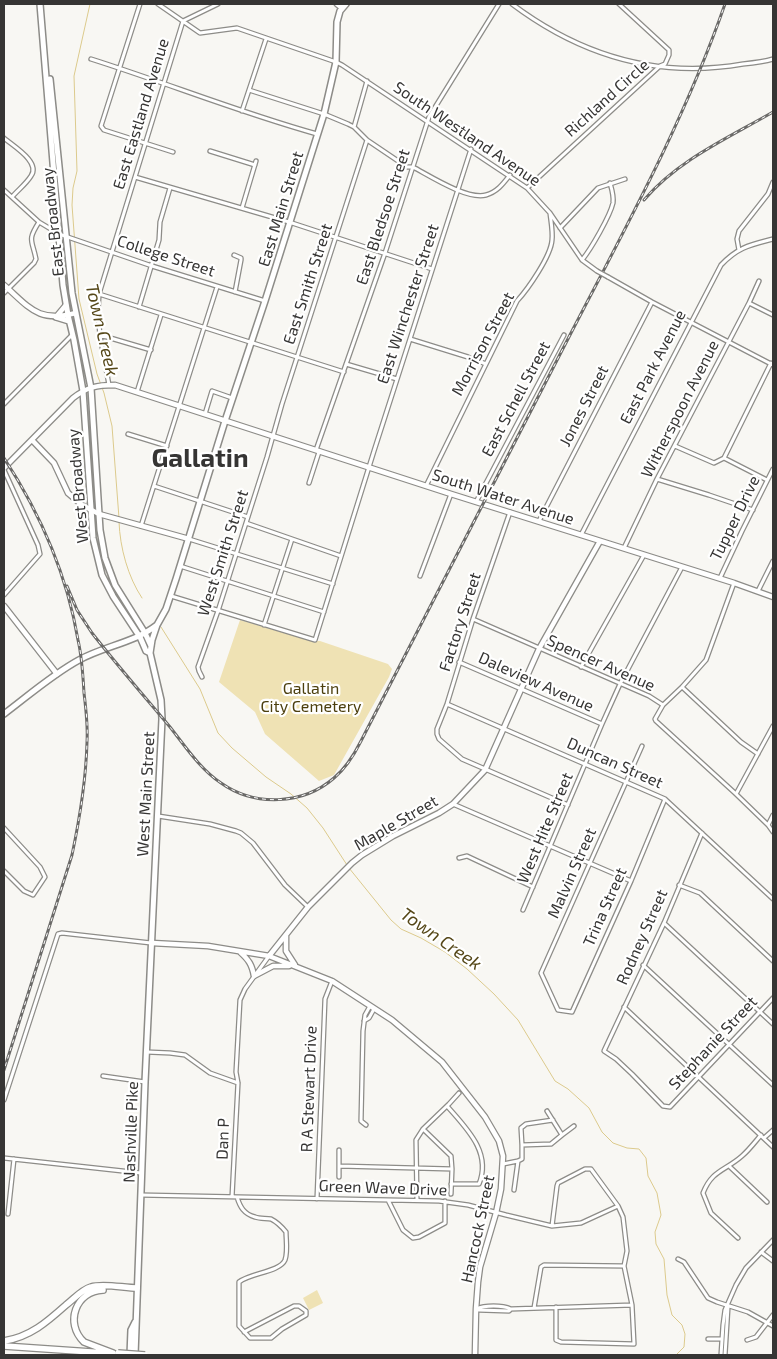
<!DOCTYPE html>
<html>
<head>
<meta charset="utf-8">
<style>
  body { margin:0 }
  #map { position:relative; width:777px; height:1359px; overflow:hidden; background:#f8f7f3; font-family:"Exo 2",sans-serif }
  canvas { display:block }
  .frame { position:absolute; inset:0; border:5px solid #363534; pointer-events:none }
</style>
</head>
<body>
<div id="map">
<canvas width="777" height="1359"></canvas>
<div class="frame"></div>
</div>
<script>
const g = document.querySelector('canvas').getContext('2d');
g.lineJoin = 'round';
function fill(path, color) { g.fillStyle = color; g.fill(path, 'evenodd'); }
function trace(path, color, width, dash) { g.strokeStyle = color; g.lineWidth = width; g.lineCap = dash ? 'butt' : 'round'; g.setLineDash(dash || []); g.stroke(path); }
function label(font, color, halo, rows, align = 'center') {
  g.font = font + ' "Exo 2",sans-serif'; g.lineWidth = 4.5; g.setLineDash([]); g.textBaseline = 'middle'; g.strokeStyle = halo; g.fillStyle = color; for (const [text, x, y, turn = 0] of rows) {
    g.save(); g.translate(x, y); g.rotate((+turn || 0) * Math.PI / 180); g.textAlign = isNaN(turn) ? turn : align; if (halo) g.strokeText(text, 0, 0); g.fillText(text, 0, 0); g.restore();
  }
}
const green = new Path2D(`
  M 240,620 L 311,641 L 320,641 L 388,664 L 392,669 L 389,677 L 334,775 L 319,781 L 265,734 L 255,712 L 219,682 Z
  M 317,1290 L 323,1303 L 309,1310 L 303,1298 Z`);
const stream = new Path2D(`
  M 90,4 L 74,76 L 77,171 L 73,188 L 72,205 L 79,299 L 97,374 L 104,393 L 112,426 L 119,518
  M 119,522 C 120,548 128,577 142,598
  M 161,627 L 200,689 L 218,733 L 232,748 L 266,777 L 291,794 L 307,808 L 323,828 L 347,865
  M 349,868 L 391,920 L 401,929 L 421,938 L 445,952 L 467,969 L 494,994 L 518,1020 L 555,1081 L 568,1089 L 589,1108 L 602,1132 L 613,1143 L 627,1148 L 639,1149 L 646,1158 L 648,1176 L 657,1193 L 661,1215 L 655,1232 L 656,1244 L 664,1259 L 667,1295 L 672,1315 L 682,1325 L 685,1334 L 684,1347 L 676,1355`);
const street = new Path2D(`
  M 140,4 L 101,126 L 104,130 L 173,152
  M 158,4 L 200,33 L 237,28 L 336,62 L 342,65 L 527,188 L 550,213 L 582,260 L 597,271
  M 512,4 C 580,55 657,79 743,64 C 753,63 763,62 773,59
  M 91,59 C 167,83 241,113 317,134
  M 249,90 L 324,114 L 348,124 L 354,127 L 367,140 L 407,167 L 413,167 C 430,176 467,200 486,195 C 497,192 503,184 510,175
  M 242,111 L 266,39
  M 354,127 L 367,81
  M 4,138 C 13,146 41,162 31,176 C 26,184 18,190 12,197
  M 210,151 L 255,165
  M 135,177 L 289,222 L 432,269
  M 527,188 L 660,66 L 665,64 L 669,55 L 669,50 L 619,4
  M 4,190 L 39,222 L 59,234 L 152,266 L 265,301
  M 242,208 L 256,161
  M 560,228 L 598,188 L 625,179
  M 739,250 L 737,239 L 739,231 L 768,194 L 773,182
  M 234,255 L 241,258 L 241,260 L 235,292
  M 582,260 C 591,249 610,216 613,203 C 614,196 612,190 610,183
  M 608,277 L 652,302 L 773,365
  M 4,293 L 34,263 L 36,259 C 32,239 27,241 39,222
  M 99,294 L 344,372
  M 749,303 L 773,315
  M 139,307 L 159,240 L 160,222 L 170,188
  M 100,336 L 107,337 L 151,350
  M 410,339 L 468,357 L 486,364
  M 346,364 L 397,379
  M 109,385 L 100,336 L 98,313 L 99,294 L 183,21 L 218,4
  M 137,392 L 161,315
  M 4,404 L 72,335
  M 205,414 L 212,391 L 232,398
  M 128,434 L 167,446
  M 675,446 L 714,463 L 724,458
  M 316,450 L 385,253 L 429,117 L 499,4
  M 724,458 L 771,363
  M 724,458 L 767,480
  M 4,470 L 38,545 L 40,554 L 4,595
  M 657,479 L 709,495 L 753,510
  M 309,483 L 319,452
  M 154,486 L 248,517
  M 426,486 L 517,301 C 528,289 551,256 552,240 C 553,232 551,222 550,213
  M 476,502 L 564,335
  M 510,512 L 473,619 L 447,704 L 437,729 L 437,734 L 439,739 L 462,759 L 568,805
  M 539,521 L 652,302
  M 246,523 L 341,556
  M 141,526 L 217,287
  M 581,535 L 721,265 C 738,247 750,245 773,239
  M 189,539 L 333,584
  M 624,548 L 657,479 L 749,303 L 759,281
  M 180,566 L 324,612
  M 420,576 L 451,494
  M 720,578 L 742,531 L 773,469
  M 734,583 L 706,660 L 682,687 L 663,705 L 655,719 L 656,721 L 736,794 L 768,825 L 773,832
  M 758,591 L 773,561
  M 171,596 L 315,640 L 374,451 L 471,149
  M 473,619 L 649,696 L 663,705
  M 264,625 L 292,539
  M 459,662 L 602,724
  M 581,667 L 644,555
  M 202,677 L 199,671 L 198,667 L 218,611 L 267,457 L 282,404 L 367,140
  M 682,687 L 741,742 L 758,754
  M 447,704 L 665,799 L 773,899
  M 642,746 L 541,973 L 558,1010 L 572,1012 L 631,881 L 665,799
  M 736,794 L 773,726
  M 453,804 L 631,881
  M 158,816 L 210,824 L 236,831 L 241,833 L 253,843 L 285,885 L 308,907
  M 768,825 L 773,815
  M 4,828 L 40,867 L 45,877 L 33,895 L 24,891 L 4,871
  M 702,833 L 664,923 L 604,1051 L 616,1059 L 632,1074 L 663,1106 L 670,1107 L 773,998
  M 459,858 L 467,856 L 533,887
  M 679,885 L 700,893 L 773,961
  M 523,910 L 602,724 L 620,684 L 682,567
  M 664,923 L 773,1024
  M 643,965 L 773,1085
  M 624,1007 L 773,1147
  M 364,1021 L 369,1018 L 374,1009
  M 147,1052 L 170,1053 L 185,1055 L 210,1073 L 238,1083
  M 103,1076 L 145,1082
  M 4,1100 L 58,934 L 62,933 L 151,943
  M 447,1106 C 466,1128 492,1152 479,1184 L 451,1184
  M 366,1125 L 361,1121 L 363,1031 L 365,1015 L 370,1006
  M 423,1129 L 451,1156 L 452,1169 L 451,1194
  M 562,1135 L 574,1126
  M 764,1138 L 773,1130
  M 522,1145 L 521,1128 L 526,1124 L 553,1120
  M 339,1150 L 339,1177
  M 4,1158 L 141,1173
  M 503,1164 L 518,1161 L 522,1159 L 522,1145 L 551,1144 L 562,1135 L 547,1111
  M 339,1166 L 452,1169
  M 729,1166 L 767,1202
  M 514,1190 L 518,1161
  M 141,1195 L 439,1201 L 468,1205 L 506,1215 L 552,1226 L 581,1223 L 618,1206
  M 232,1197 L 238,1083 L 236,1072 L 240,1000 L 245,989 L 269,956
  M 237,1197 C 240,1207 244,1214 255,1217 C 260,1219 266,1218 271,1219 C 277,1222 282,1227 286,1232 C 286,1240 288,1252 285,1260 C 280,1272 250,1273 239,1282 L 239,1326 L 250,1338 L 271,1338 L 282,1329 L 306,1315 L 306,1311 L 299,1306 L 294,1306 L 244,1332
  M 317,1199 L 325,999 L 332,981
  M 388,1200 L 403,1230 L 413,1238 L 419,1237 L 445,1223 L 445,1201
  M 417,1200 L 416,1140 L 423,1129 L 449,1104 L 459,1093
  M 8,1214 L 14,1159
  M 552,1226 L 557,1186 L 558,1183 L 585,1169 L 591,1169 L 618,1206 L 623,1217 L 627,1251 L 624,1266 L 632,1305 L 634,1344 L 561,1342 L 556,1340 L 556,1307
  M 738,1238 L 711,1213 L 703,1193 C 712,1170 725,1171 742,1156 C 749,1150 755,1142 761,1135
  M 761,1252 L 773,1261
  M 678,1259 L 684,1262 L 708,1298 L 717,1302 L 748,1312 L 773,1326
  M 534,1308 L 541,1267 L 544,1265 L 624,1266
  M 476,1309 L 479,1310 L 509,1311 L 511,1309 L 632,1305
  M 476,1309 C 485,1305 502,1305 511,1309
  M 708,1339 L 722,1339
  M 747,1340 L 756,1337 L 773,1315
  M 721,1355 L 723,1325 L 725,1310 L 736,1285 L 746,1268 L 773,1240
  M 725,1355 L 728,1307`);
const secondary = new Path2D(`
  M 337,4 L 342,8
  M 4,285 C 30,308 38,323 76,313
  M 56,317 L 66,305
  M 32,440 L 54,463 L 68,493 L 82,505 L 99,514 L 189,539
  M 4,468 L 73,398 C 87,387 97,385 115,385 L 451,494 L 734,583 L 773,597
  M 4,606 L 57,674
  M 286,936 L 286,951 L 295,965
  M 152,943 L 208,946 L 269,956 L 332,981 L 392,1020 L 442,1062 L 485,1117 L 499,1141 L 503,1156 L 501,1189 L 496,1213 L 480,1267 L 478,1282 L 476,1309 L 475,1355
  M 240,952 C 249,960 252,965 254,976 L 273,966 L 289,966
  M 269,956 L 308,907 L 352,863 L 362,855 L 393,836 L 439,813 L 453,804 L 485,770 L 539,649 L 600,541`);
const primary = new Path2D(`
  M 40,4 L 63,285 L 68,315 L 74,340 L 83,391 L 93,538 L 102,575 L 113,596 L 140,637 L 146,651 L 150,653
  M 50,79 L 72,293 L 91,388 L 100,530 L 105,558 L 115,585 L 145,633 L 151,646
  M 56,317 L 69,321
  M 4,714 C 28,696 53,674 79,660 C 104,646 134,643 157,625
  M 130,1355 L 131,1330 L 135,1322
  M 135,1355 L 145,1082 L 162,719 L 161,700 L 150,653 L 152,640 L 157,625 L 166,609 L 176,579 L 225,421 L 265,301 L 324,114 L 336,62 L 337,22 L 340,11 L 346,4`);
const highway = new Path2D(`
  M 103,1290 C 76,1291 64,1323 84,1342 L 113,1353
  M 4,1341 C 30,1337 47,1322 66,1305 C 74,1299 81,1290 91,1287 C 103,1283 124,1288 137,1288
  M 4,1346 L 106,1353`);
const rail = new Path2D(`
  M 644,200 C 678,160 728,138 773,112
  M 4,458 C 40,513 67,575 78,640 C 82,657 83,675 84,693 C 86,709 88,725 87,742 C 86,780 80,817 72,855 L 4,1070
  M 67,586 L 77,610 L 92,633 C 117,665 144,696 170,727 C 185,746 200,769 221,783 C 255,807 303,805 334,778 C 346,768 354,755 361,741 C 431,605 501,469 571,333 C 627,225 685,119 725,4`);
const streetBridge = new Path2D(`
  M 597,271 L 608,277`);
const highwayBridge = new Path2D(`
  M 118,1353 L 145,1355`);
const streetNames = [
  ["Richland Circle",607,98,-42],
  ["East Eastland Avenue",141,114,-73],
  ["South Westland Avenue",467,134,34],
  ["East Main Street",281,209,-73],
  ["East Bledsoe Street",383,217,-72],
  ["East Broadway",53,222,-96],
  ["College Street",166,256,18],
  ["East Smith Street",308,284,-72],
  ["East Winchester Street",408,304,-72],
  ["Morrison Street",483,344,-62],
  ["East Park Avenue",653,367,-63],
  ["East Schell Street",516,399,-62],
  ["Jones Street",584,406,-63],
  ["Witherspoon Avenue",680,409,-63],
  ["West Broadway",78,486,-95],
  ["South Water Avenue",503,497,18],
  ["Tupper Drive",735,518,-64],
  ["West Smith Street",223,553,-72],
  ["Factory Street",460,622,-72],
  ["Spencer Avenue",601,663,24],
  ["Daleview Avenue",536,682,24],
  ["Duncan Street",615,763,24],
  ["West Main Street",146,794,-87],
  ["Maple Street",396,823,-30],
  ["West Hite Street",545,828,-67],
  ["Malvin Street",572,873,-66],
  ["Trina Street",605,907,-66],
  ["Rodney Street",642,937,-66],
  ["Stephanie Street",713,1043,-47],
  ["R A Stewart Drive",309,1089,-88],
  ["Nashville Pike",131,1132,-88],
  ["Dan P",223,1139,-88],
  ["Green Wave Drive",383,1188,2],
  ["Hancock Street",478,1229,-78]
];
const parkNames = [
  ["Gallatin",311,689],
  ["City Cemetery",311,707]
];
const waterNames = [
  ["Town Creek",102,330,77],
  ["Town Creek",441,939,35]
];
const townNames = [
  ["Gallatin",200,458]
];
fill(green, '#efe2b4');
trace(stream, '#dcca8c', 1);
trace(street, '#8d8c88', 5.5);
trace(secondary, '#8d8c88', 7);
trace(primary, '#8d8c88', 8);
trace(highway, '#8d8c88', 8);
trace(street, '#fff', 3);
trace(secondary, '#fff', 4.5);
trace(primary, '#fff', 5);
trace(highway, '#fff', 5.5);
trace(rail, '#6b6a68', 3);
trace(rail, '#fff', 1, [4]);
trace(streetBridge, '#8d8c88', 5.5, []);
trace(highwayBridge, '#8d8c88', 8, []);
trace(streetBridge, '#fff', 3);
trace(highwayBridge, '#fff', 5.5);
label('16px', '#363534', '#fff', streetNames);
label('16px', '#4c3f0e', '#fff', parkNames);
label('italic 18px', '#564819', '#fff', waterNames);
label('bold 26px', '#363534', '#fff', townNames);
</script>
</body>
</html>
